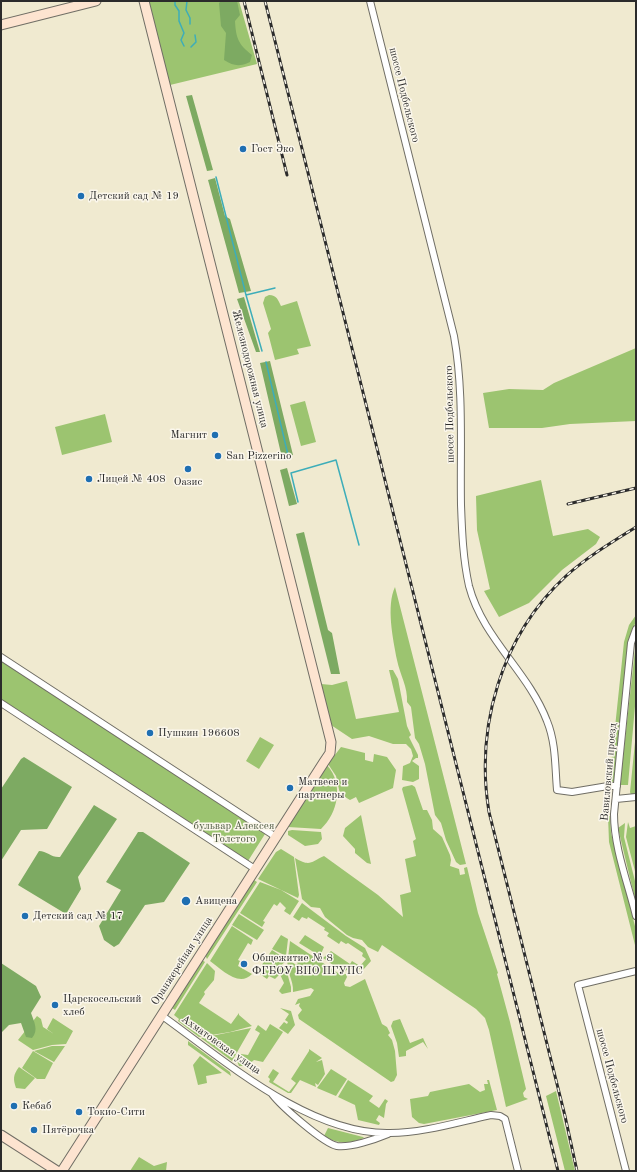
<!DOCTYPE html>
<html>
<head>
<meta charset="utf-8">
<style>
  body { margin:0 }
  #map { position:relative; width:637px; height:1172px; overflow:hidden; background:#f0ead0; font-family:"Old Standard TT",serif }
  canvas { display:block }
  .frame { position:absolute; inset:0; border:2px solid #2b2b2b; pointer-events:none }
</style>
</head>
<body>
<div id="map">
<canvas width="637" height="1172"></canvas>
<div class="frame"></div>
</div>
<script>
const g = document.querySelector('canvas').getContext('2d');
g.lineJoin = 'round';
function fill(path, color) { g.fillStyle = color; g.fill(path, 'evenodd'); }
function trace(path, color, width, dash) { g.strokeStyle = color; g.lineWidth = width; g.lineCap = dash ? 'butt' : 'round'; g.setLineDash(dash || []); g.stroke(path); }
function label(font, color, halo, rows, align = 'center') {
  g.font = font + ' "Old Standard TT",serif'; g.lineWidth = 3; g.setLineDash([]); g.textBaseline = 'middle'; g.strokeStyle = halo; g.fillStyle = color; for (const [text, x, y, turn = 0] of rows) {
    g.save(); g.translate(x, y); g.rotate((+turn || 0) * Math.PI / 180); g.textAlign = isNaN(turn) ? turn : align; if (halo) g.strokeText(text, 0, 0); g.fillText(text, 0, 0); g.restore();
  }
}
const green = new Path2D(`
  M 148,1 L 239,1 L 257,64 L 170,85 Z
  M 269,295 C 277,295 278,300 281,306 L 297,301 L 311,346 L 297,349 L 299,354 L 275,360 L 268,333 L 271,329 L 263,303 L 265,297 Z
  M 636,348 L 636,421 L 570,424 L 542,428 L 489,428 L 483,393 L 509,389 L 543,390 L 554,383 Z
  M 305,401 L 316,442 L 301,446 L 290,405 Z
  M 105,414 L 112,442 L 62,455 L 55,427 Z
  M 541,480 L 553,536 L 588,529 L 600,537 L 596,544 L 562,570 L 529,603 L 499,617 L 484,591 L 490,589 L 477,530 L 476,496 Z
  M 395,587 L 466,864 L 460,865 L 456,862 L 446,840 L 441,823 L 435,815 L 425,764 L 419,744 L 415,738 L 411,707 L 407,702 C 408,687 400,675 397,660 C 393,639 386,606 395,587 Z
  M 636,615 L 636,621 L 628,643 L 614,785 L 609,784 L 624,642 L 629,625 Z
  M 636,641 L 636,695 L 628,785 L 620,785 Z
  M 1,660 L 265,834 L 248,861 L 1,699 Z
  M 389,670 L 393,670 L 398,679 L 407,726 L 411,735 L 409,737 L 418,755 L 418,758 L 416,758 L 412,761 L 419,766 L 419,779 L 413,782 L 402,780 L 403,766 L 410,763 L 413,756 L 411,749 L 406,744 L 393,744 L 369,736 L 352,739 L 331,725 L 321,684 L 332,685 L 347,681 L 356,719 L 399,712 Z
  M 636,732 L 636,793 L 631,795 L 630,792 Z
  M 260,737 L 274,745 L 259,769 L 246,761 Z
  M 341,747 L 365,753 L 365,760 L 373,762 L 374,754 L 387,757 L 396,770 L 393,788 L 359,803 L 356,797 L 350,800 L 340,794 L 336,776 L 328,764 Z
  M 327,765 C 344,784 338,813 321,829 L 288,827 Z
  M 412,785 L 415,787 L 423,810 L 427,810 L 432,820 L 433,829 L 442,837 L 450,855 L 451,860 L 450,866 L 459,869 L 460,875 L 465,874 L 464,868 L 467,867 L 478,913 L 498,973 L 497,974 L 510,1022 L 526,1089 L 523,1093 L 524,1097 L 528,1099 L 506,1107 L 489,1030 L 485,1018 L 476,1009 L 382,945 L 378,952 L 368,947 L 362,940 L 353,938 L 347,935 L 325,917 L 320,908 L 311,907 L 302,899 L 295,858 C 310,867 311,862 324,856 L 378,895 L 403,917 L 400,895 L 411,892 L 405,859 L 416,856 L 413,841 L 416,839 L 402,789 L 403,787 Z
  M 361,815 L 371,864 L 367,863 L 355,853 L 355,849 L 343,836 L 345,828 Z
  M 608,816 L 610,816 L 611,833 L 636,930 L 636,949 L 609,842 Z
  M 628,822 L 630,828 L 636,826 L 636,875 L 626,837 Z
  M 625,823 L 624,837 L 636,885 L 636,903 L 618,828 Z
  M 292,830 L 321,832 L 322,839 L 318,844 L 305,846 L 288,835 L 288,831 Z
  M 281,849 L 294,857 L 299,895 L 298,898 L 258,879 L 276,852 Z
  M 254,880 L 257,882 L 207,959 L 205,955 Z
  M 260,882 L 281,890 L 299,901 L 290,915 L 284,911 L 286,908 L 280,902 L 277,906 L 274,904 L 263,921 L 265,922 L 262,927 L 240,913 Z
  M 302,903 L 346,936 L 365,948 L 371,961 L 363,970 C 356,967 349,968 343,972 L 323,958 L 331,951 L 350,964 L 352,961 L 360,966 L 366,959 L 362,956 L 363,953 L 348,943 L 346,944 L 341,941 L 339,944 L 327,936 L 329,933 L 324,930 L 325,928 L 308,917 L 307,919 L 302,917 L 299,921 L 293,917 Z
  M 239,914 L 264,930 L 257,940 L 232,925 Z
  M 232,926 L 253,940 L 251,945 L 248,943 L 238,960 L 240,961 L 238,966 L 252,974 C 239,988 221,969 210,961 Z
  M 281,935 L 288,939 L 286,956 L 272,949 Z
  M 305,935 L 324,947 L 320,956 L 299,943 Z
  M 290,941 L 341,975 L 346,974 L 347,977 L 344,983 L 345,986 L 350,987 L 365,979 L 382,1024 L 387,1027 L 390,1033 L 388,1035 L 392,1040 L 395,1051 L 397,1075 L 394,1081 L 391,1082 L 299,1019 L 298,1015 L 302,1010 L 299,1006 L 300,1003 L 295,1005 L 298,999 L 310,996 L 314,990 L 311,988 L 293,992 C 294,980 285,970 288,959 L 296,965 L 298,963 L 288,958 Z
  M 272,950 L 286,959 L 285,962 L 276,969 L 279,975 L 275,979 L 269,976 L 267,979 L 257,972 Z
  M 202,960 L 205,962 L 175,1010 L 172,1008 Z
  M 207,963 L 215,971 L 214,980 L 204,992 L 205,994 L 199,1003 L 231,1024 L 239,1013 L 239,1015 L 252,1026 L 230,1032 L 199,1037 L 178,1021 L 179,1019 L 174,1015 Z
  M 285,965 L 291,987 L 291,992 L 282,994 L 279,991 L 284,983 L 278,970 Z
  M 280,1008 L 291,1011 L 295,1025 L 288,1034 L 279,1028 L 284,1022 L 287,1024 L 288,1022 L 285,1020 L 289,1014 Z
  M 37,1016 L 41,1019 L 43,1027 L 54,1034 L 47,1029 L 53,1018 L 73,1031 L 66,1044 L 52,1045 L 33,1050 L 18,1040 Z
  M 400,1019 L 410,1043 L 423,1038 L 428,1049 L 423,1042 L 406,1051 L 406,1056 L 399,1057 L 397,1043 L 391,1026 L 393,1021 Z
  M 270,1024 L 283,1032 L 263,1062 L 254,1060 L 247,1066 L 239,1066 L 237,1061 L 241,1054 L 248,1055 L 260,1033 L 255,1030 L 258,1025 L 266,1031 Z
  M 251,1028 L 232,1061 L 201,1038 Z
  M 188,1041 L 230,1072 L 231,1076 L 188,1045 Z
  M 52,1046 L 65,1046 L 54,1062 L 34,1051 Z
  M 309,1049 L 322,1058 L 316,1062 L 322,1060 L 325,1074 L 318,1085 L 315,1083 L 316,1087 L 300,1080 L 291,1093 L 288,1093 L 269,1082 L 270,1079 L 268,1077 L 273,1069 L 279,1073 L 273,1082 L 289,1092 L 296,1083 L 291,1079 L 309,1051 Z
  M 33,1051 L 53,1063 L 45,1079 L 37,1079 L 22,1068 Z
  M 200,1056 L 222,1073 L 206,1076 L 207,1083 L 198,1085 L 193,1065 Z
  M 19,1067 L 35,1078 L 25,1089 L 16,1088 C 13,1079 13,1075 19,1067 Z
  M 331,1069 L 347,1079 L 336,1096 L 317,1088 Z
  M 348,1080 L 373,1096 L 369,1101 L 379,1108 L 385,1099 L 388,1101 L 386,1104 L 384,1118 L 379,1115 L 376,1120 L 380,1123 L 379,1125 L 358,1120 L 355,1105 L 338,1097 Z
  M 487,1080 L 489,1080 L 497,1110 L 424,1124 L 419,1123 L 412,1117 L 410,1099 L 428,1096 L 430,1092 L 469,1084 L 480,1092 L 485,1090 L 484,1084 L 488,1084 Z
  M 556,1091 L 575,1171 L 565,1171 L 546,1096 Z
  M 328,1128 L 363,1137 L 364,1138 C 349,1144 337,1144 324,1136 Z
  M 139,1157 L 154,1166 L 167,1162 L 166,1171 L 117,1171 L 130,1171 Z`);
const forest = new Path2D(`
  M 221,1 L 237,1 L 240,15 L 235,21 C 236,38 238,44 252,55 L 250,62 C 239,67 234,66 224,60 L 226,33 L 221,26 L 219,3 Z
  M 192,95 L 213,170 L 207,171 L 186,96 Z
  M 215,178 L 225,216 L 230,219 L 251,291 L 239,293 L 208,180 Z
  M 244,297 L 260,352 L 256,352 L 237,299 Z
  M 270,361 L 293,455 L 282,458 L 260,363 Z
  M 287,468 L 297,504 L 289,506 L 280,470 Z
  M 304,532 L 328,630 L 332,633 L 340,674 L 331,674 L 296,534 Z
  M 24,757 L 72,787 L 47,829 L 21,830 L 1,861 L 1,789 L 21,759 Z
  M 94,805 L 117,819 L 78,877 L 81,889 L 66,914 L 18,885 L 39,851 C 47,851 52,858 60,857 Z
  M 138,832 L 143,832 L 190,863 L 164,902 L 145,905 L 119,944 L 114,947 L 104,940 L 99,926 L 121,890 L 106,882 Z
  M 1,963 L 36,986 L 41,997 L 31,1013 C 34,1022 39,1030 32,1038 L 26,1037 L 21,1023 L 9,1025 L 1,1033 Z`);
const stream = new Path2D(`
  M 175,1 L 175,5 L 179,11 L 179,21 L 184,33 L 181,40 L 184,46
  M 187,1 L 186,10 L 190,18 L 190,24
  M 191,47 L 196,42 L 195,35
  M 216,177 L 246,295 L 262,351
  M 246,295 L 275,288
  M 266,362 L 288,455
  M 298,502 L 291,473 L 336,460 L 359,545`);
const street = new Path2D(`
  M 370,1 L 454,336 C 464,392 460,448 461,505 C 462,532 463,559 469,586 C 483,639 528,671 547,721 C 556,743 555,767 557,790 L 572,792 L 608,786 L 617,786
  M 636,629 L 631,643 L 614,814 C 614,848 628,883 636,916
  M 1,657 L 276,837
  M 1,703 L 255,869
  M 616,799 L 636,797
  M 161,1015 C 224,1060 309,1135 390,1133 C 423,1133 458,1122 491,1115 L 500,1116 L 505,1119 L 518,1171
  M 272,1094 C 281,1106 323,1143 337,1146 C 350,1148 376,1139 388,1134
  M 626,1171 L 578,985 L 636,971`);
const secondary = new Path2D(`
  M 1,25 L 96,1
  M 1,1135 L 57,1171
  M 62,1171 L 324,762 L 330,753 L 331,742 L 144,1`);
const rail = new Path2D(`
  M 244,1 L 287,175
  M 265,1 L 558,1171
  M 568,504 L 636,488
  M 577,1171 L 565,1116 L 489,812 C 475,727 501,636 566,576 C 587,557 612,542 636,527`);
const markers = [
  [243,149,4,"#1f6fb2"],
  [81,196,4,"#1f6fb2"],
  [215,435,4,"#1f6fb2"],
  [218,456,4,"#1f6fb2"],
  [188,469,4,"#1f6fb2"],
  [89,479,4,"#1f6fb2"],
  [150,733,4,"#1f6fb2"],
  [290,788,4,"#1f6fb2"],
  [186,901,5,"#1f6fb2"],
  [25,916,4,"#1f6fb2"],
  [244,964,4,"#1f6fb2"],
  [55,1005,4,"#1f6fb2"],
  [14,1106,4,"#1f6fb2"],
  [79,1112,4,"#1f6fb2"],
  [34,1130,4,"#1f6fb2"]
];
const streetNames = [
  ["шоссе Подбельского",404,95,76],
  ["Железнодорожная улица",250,369,76],
  ["шоссе Подбельского",450,414,-91],
  ["Вавиловский проезд",609,772,-85],
  ["Оранжерейная улица",182,961,-57],
  ["Ахматовская улица",221,1045,35],
  ["шоссе Подбельского",612,1076,75]
];
const poiNames = [
  ["Гост Эко",251,149],
  ["Детский сад № 19",89,196],
  ["Магнит",207,435,"right"],
  ["San Pizzerino",226,456],
  ["Лицей № 408",97,479],
  ["Оазис",188,482,"center"],
  ["Пушкин 196608",158,733],
  ["Матвеев и",298,782],
  ["партнеры",298,795],
  ["Авицена",195,901],
  ["Детский сад № 17",33,916],
  ["Общежитие № 8",252,958],
  ["ФГБОУ ВПО ПГУПС",252,971],
  ["Царскосельский",63,999],
  ["хлеб",63,1012],
  ["Кебаб",22,1106],
  ["Токио-Сити",87,1112],
  ["Пятёрочка",42,1130]
];
const parkNames = [
  ["бульвар Алексея",234,826],
  ["Толстого",234,839]
];
fill(green, '#9cc470');
fill(forest, '#7daa62');
trace(stream, '#3dadb9', 1.5);
trace(street, '#706e65', 8);
trace(secondary, '#706e65', 11);
trace(street, '#fff', 6);
trace(secondary, '#fde4d0', 9);
trace(rail, '#2b2b2b', 3);
trace(rail, '#fbf7ec', 1.5, [4.5]);
for (const [x, y, r, color] of markers) { const dot = new Path2D(); dot.arc(x, y, r, 0, 2 * Math.PI); g.fillStyle = color; g.fill(dot); trace(dot, '#fbf7ec', 1.5); }
label('11px', '#2b2b2b', '#fbf7ec', streetNames);
label('11px', '#2b2b2b', '#fbf7ec', poiNames, 'left');
label('11px', '#4d5940', '#fbf7ec', parkNames);
</script>
</body>
</html>
